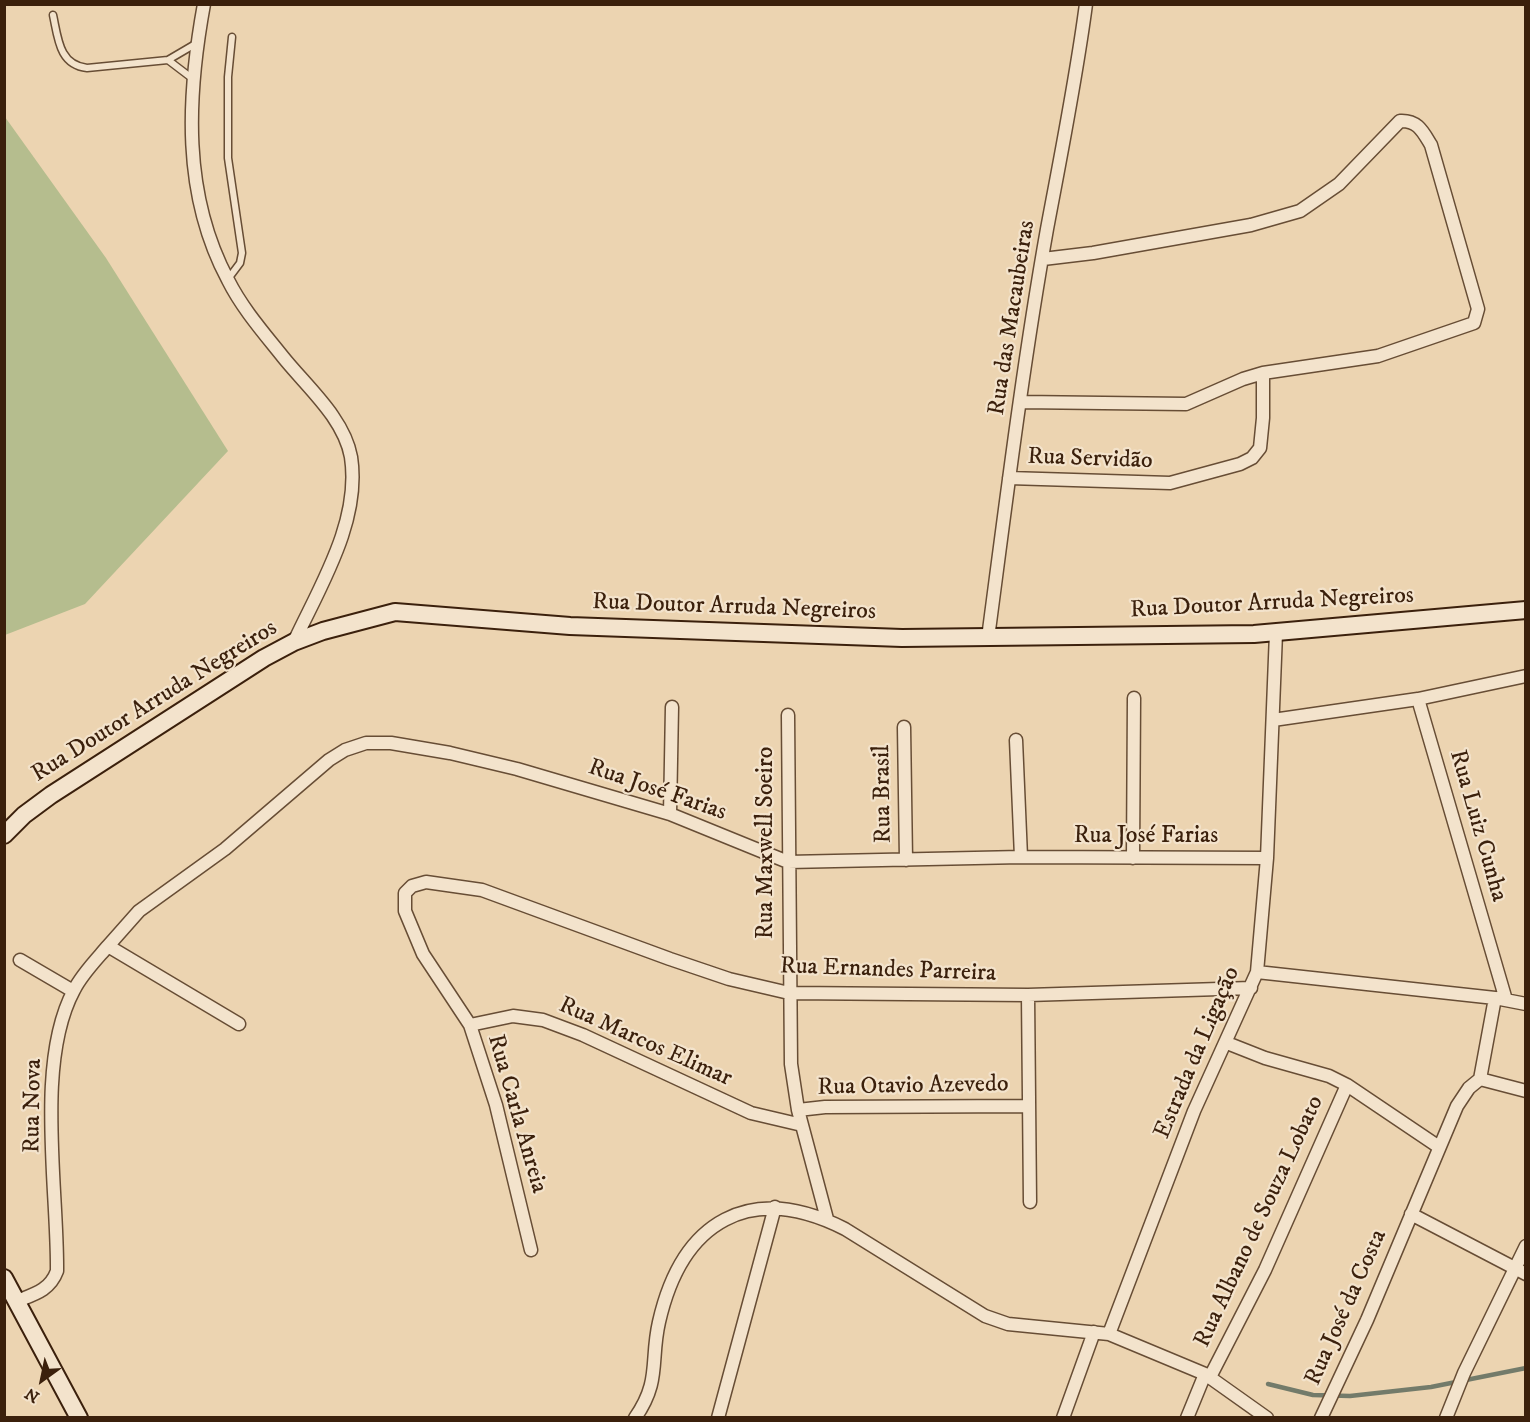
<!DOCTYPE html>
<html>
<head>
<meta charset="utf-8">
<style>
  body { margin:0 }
  #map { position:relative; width:1530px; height:1422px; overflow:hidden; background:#ecd4b1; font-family:"IM FELL DW Pica",serif }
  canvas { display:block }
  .frame { position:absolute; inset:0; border:6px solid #3b200c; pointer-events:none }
  .north { position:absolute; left:12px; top:1350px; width:60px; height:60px; -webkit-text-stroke:4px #f3e3cc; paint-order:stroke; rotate:213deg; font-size:16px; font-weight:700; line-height:24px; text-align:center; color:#3b200c }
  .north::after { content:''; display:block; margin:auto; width:21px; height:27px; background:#3b200c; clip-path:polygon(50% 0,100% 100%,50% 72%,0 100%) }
</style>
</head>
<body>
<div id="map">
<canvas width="1530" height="1422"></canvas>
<div class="frame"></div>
<div class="north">N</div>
</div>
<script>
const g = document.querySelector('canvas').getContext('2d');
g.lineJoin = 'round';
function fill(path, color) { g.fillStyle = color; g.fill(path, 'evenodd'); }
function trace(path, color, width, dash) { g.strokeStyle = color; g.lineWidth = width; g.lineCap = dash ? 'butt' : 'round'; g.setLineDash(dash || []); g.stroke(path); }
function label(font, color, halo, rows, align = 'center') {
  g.font = font + ' "IM FELL DW Pica",serif'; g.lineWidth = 4.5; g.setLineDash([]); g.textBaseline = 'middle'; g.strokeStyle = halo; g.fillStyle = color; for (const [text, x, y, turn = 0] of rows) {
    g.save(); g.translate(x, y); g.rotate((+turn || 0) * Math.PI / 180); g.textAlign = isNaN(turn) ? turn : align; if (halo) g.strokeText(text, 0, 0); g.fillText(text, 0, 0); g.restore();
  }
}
const green = new Path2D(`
  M 5,117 L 106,258 L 228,451 L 85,604 L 5,635 Z`);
const stream = new Path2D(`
  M 1268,1384 L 1313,1395 L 1350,1396 L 1431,1387 L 1526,1368`);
const lane = new Path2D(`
  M 53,15 C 58,38 59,65 87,68 L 168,60 L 193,79
  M 168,60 L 197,43
  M 228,279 L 240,263 L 242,253 L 228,158 L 228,77 L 232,37`);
const street = new Path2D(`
  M 204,4 C 187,97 182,194 228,280 C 242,308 263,332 283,357 C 307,387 344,418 351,457 C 361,521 320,586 294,642
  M 1021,402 L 1186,404 L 1243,379 L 1263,373 L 1378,356 L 1474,323 L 1478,309 L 1431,145 C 1423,132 1418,120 1400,121 L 1339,184 L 1300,211 L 1251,225 L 1093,253 L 1043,259
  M 1009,478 L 1170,483 L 1240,464 L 1252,458 L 1260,448 L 1263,418 L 1263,373
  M 988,638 C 1006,502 1023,364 1047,229 C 1061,154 1076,80 1086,4
  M 1418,699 L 1506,1000
  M 788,715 L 791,1064 L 798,1110 L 827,1219
  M 1273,720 L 1418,699 L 1526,676
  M 904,727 L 906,860
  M 1016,740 L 1021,857
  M 670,814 L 672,707
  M 1133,858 L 1134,698
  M 108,946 L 139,911 L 225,849 L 329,760 L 345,750 L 366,743 L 391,743 L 450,753 L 517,769 L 670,814 L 788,862 L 1021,857 L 1267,858
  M 20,960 L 73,991
  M 1257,972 L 1495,998 L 1526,1004
  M 1028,995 L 1030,1202
  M 470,1025 L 513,1016 L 543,1020 L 583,1035 L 751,1113 L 802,1125
  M 1227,1043 L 1265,1058 L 1329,1076 L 1347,1085 L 1439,1147
  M 1480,1079 L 1526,1091
  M 798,1110 L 825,1107 L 1029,1106
  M 1411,1214 L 1526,1274
  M 531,1250 L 496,1105 L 470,1025 L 423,954 L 405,911 L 405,893 L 412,886 L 426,882 L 482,890 L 670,959 L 729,979 L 789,993 L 1028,995 L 1251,988
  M 17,1301 C 35,1294 50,1290 57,1271 C 58,1189 35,1062 74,990 C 82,974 96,960 108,946 L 239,1024
  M 1109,1334 L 1194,1111 L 1257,972 L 1267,858 L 1276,633
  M 1210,1377 L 1265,1270 L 1347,1085
  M 635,1418 C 661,1381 650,1361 659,1322 C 682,1221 750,1181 845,1229 L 985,1316 L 1008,1324 L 1109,1334 L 1205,1374 L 1267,1418
  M 718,1418 L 775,1207
  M 1063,1418 L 1094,1332
  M 1187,1418 L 1205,1374
  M 1321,1418 L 1367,1320 L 1457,1106 L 1469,1088 L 1480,1079 L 1495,998
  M 1446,1418 L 1464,1373 L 1526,1246`);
const secondary = new Path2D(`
  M 4,835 L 24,815 L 51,795 L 264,658 L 294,642 L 323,631 L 395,612 L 570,626 L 902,638 L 1254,634 L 1526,610
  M 4,1278 L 79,1418`);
const streetNames = [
  ["Rua das Macaubeiras",1013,318,-81],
  ["Rua Servidão",1090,460,2],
  ["Rua Doutor Arruda Negreiros",1272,604,-3],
  ["Rua Doutor Arruda Negreiros",734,608,2],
  ["Rua Doutor Arruda Negreiros",155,702,-32],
  ["Rua José Farias",657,791,19],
  ["Rua Brasil",884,794,-91],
  ["Rua Luiz Cunha",1477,826,74],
  ["Rua José Farias",1146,837],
  ["Rua Maxwell Soeiro",767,843,-90],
  ["Rua Ernandes Parreira",888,971,2],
  ["Rua Marcos Elimar",645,1043,24],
  ["Estrada da Ligação",1198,1053,-67],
  ["Rua Otavio Azevedo",913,1087,-1],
  ["Rua Nova",34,1106,-89],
  ["Rua Carla Anreia",516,1114,74],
  ["Rua Albano de Souza Lobato",1260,1222,-65],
  ["Rua José da Costa",1347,1308,-66]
];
fill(green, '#b5bd8e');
trace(stream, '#737b6a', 4.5);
trace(lane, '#674d35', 9);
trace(street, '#674d35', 15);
trace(secondary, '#3b200c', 20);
trace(lane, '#f3e3cc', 6);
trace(street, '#f3e3cc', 12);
trace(secondary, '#f3e3cc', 16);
label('24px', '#3b200c', '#f3e3cc', streetNames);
</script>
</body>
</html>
